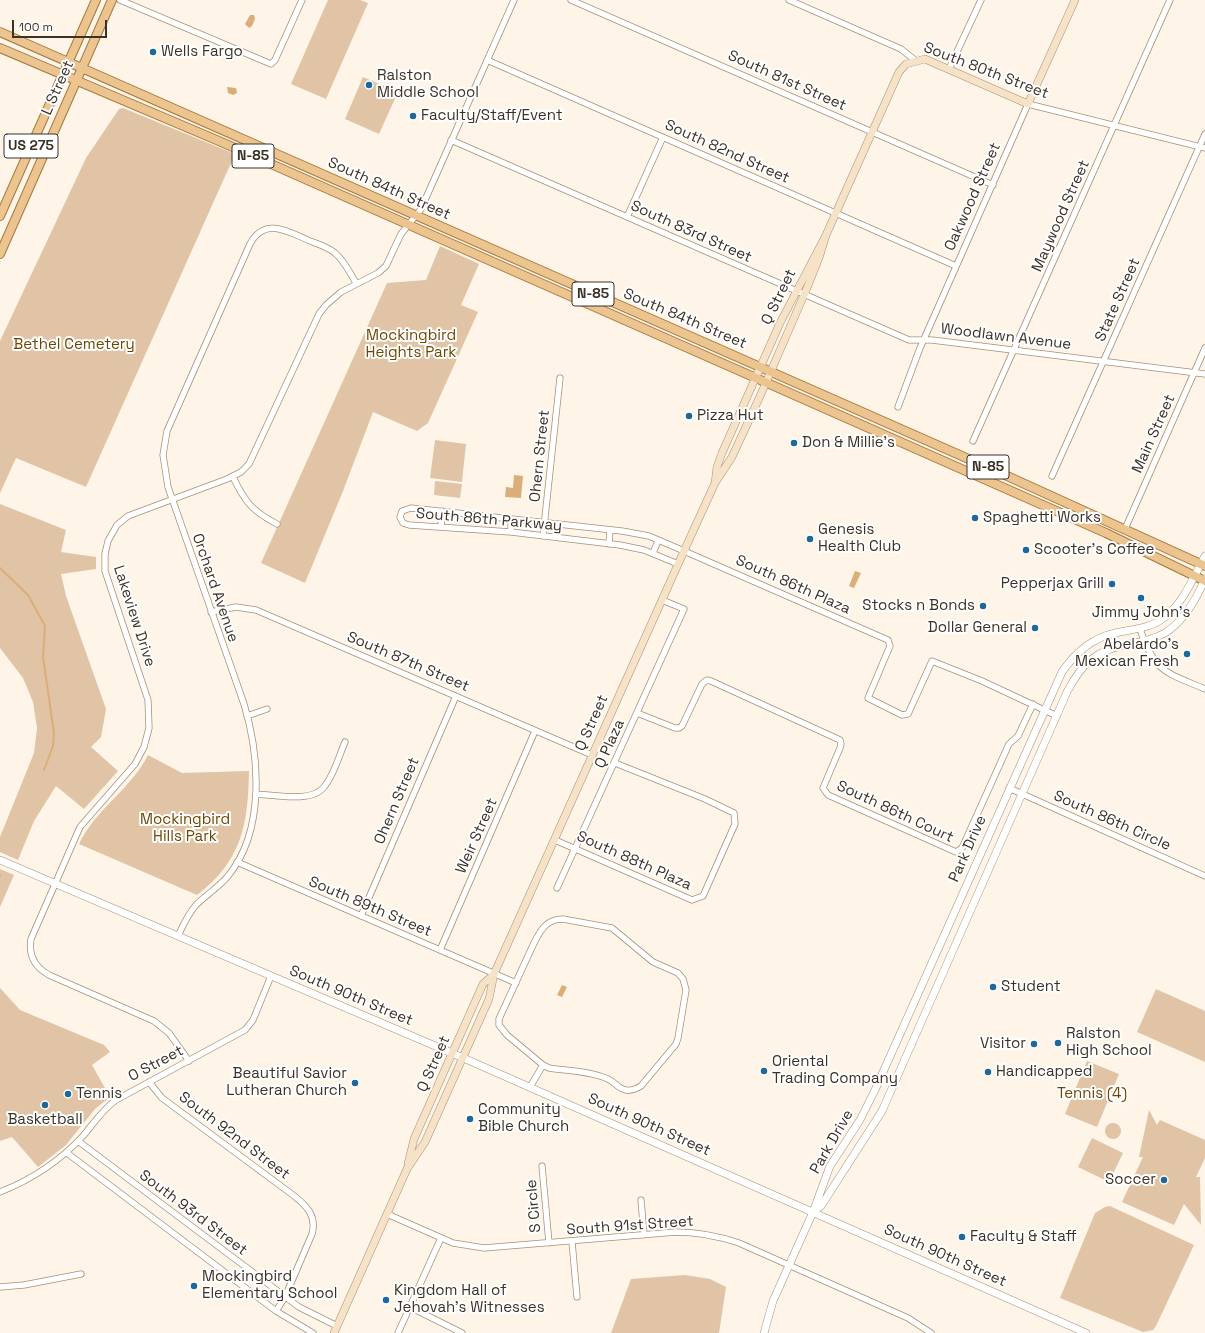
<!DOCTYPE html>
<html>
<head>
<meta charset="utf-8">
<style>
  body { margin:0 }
  #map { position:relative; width:1205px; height:1333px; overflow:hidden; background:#fef4e8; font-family:"Space Grotesk",sans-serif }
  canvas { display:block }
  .scale { position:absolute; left:12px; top:20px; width:95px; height:18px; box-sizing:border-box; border:2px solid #3b3126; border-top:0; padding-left:5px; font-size:12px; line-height:14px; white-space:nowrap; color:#3b3126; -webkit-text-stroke:3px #fff; paint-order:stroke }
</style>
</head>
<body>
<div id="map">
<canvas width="1205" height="1333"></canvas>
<div class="scale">100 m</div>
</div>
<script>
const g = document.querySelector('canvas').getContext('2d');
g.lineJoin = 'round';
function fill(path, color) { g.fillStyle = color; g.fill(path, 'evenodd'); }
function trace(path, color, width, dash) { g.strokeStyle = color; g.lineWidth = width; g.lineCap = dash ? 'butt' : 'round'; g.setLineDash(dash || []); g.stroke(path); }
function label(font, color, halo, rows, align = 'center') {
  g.font = font + ' "Space Grotesk",sans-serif'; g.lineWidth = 4; g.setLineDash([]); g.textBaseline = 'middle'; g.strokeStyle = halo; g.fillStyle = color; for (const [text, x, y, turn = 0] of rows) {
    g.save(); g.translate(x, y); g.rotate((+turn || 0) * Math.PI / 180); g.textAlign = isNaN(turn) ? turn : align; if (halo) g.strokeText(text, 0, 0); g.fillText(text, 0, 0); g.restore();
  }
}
const green = new Path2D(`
  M 328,0 L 360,0 L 368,3 L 326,99 L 291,84 Z
  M 363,77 L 398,92 L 379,134 L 345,119 Z
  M 123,108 L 235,154 L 86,487 L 16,458 L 0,493 L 0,341 L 86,158 L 119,109 Z
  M 440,246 L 479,264 L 461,305 L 478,312 L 428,423 L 417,431 L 373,412 L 343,491 L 305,583 L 261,563 L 387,283 L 426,280 Z
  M 435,440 L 466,444 L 462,482 L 430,478 Z
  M 435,481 L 462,484 L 460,498 L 434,495 Z
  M 0,504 L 66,530 L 61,552 L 96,557 L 96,569 L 61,574 L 66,596 L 106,709 L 101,737 L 91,747 L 118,771 L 84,809 L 56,786 L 34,821 L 18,860 L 0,852 L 0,837 L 34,753 L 37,728 L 33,702 L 23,678 L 0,648 Z
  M 148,755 L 182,773 L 249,771 C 248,824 242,861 197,895 L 79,844 C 95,810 131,789 148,755 Z
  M 0,869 L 14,875 L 0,907 Z
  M 0,988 L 20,1010 L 104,1045 L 110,1052 L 92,1065 L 110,1097 L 95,1109 L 66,1145 L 38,1167 L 12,1137 L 0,1141 Z
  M 1156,989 L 1205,1011 L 1205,1062 L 1137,1032 Z
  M 1087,1061 L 1119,1074 L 1097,1127 L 1065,1114 Z
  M 1149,1110 L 1157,1125 L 1160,1120 L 1205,1140 L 1205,1158 L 1196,1177 L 1200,1177 L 1201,1225 L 1184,1204 L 1174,1225 L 1122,1202 L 1143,1157 L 1139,1157 Z
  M1105 1131a8 8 0 1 1 16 0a8 8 0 1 1-16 0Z
  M 1092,1138 L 1123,1153 L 1109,1182 L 1078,1167 Z
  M 1110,1206 L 1194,1245 L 1156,1326 L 1153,1330 L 1143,1332 L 1060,1298 L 1095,1213 L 1105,1207 Z
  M 685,1275 L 710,1279 L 726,1287 L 719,1333 L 611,1333 L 631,1279 Z`);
const water = new Path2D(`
  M 250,15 L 254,15 L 255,19 L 252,26 L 249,28 L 245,24 Z
  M 227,87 L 236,88 L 237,93 L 233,95 L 228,93 Z
  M 514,475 L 523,476 L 521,498 L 505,497 L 506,487 L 513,488 Z
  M 855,571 L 861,573 L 854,588 L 849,586 Z
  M 562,985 L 567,987 L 562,997 L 557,995 Z`);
const stream = new Path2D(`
  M 0,568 L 28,595 L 45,626 L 43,657 L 54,733 L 53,746 L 44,770
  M 0,876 L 0,875`);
const minor = new Path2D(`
  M 120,0 L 271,64 L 275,60 L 302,0
  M 571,0 L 993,185
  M 789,0 L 901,49 L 916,61
  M 487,60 L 956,266
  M 949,69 L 981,0
  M 451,140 L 909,340 L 932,340 L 1205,374
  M 627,217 L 663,137
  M 898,407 L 920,348 L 1028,104 L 1205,148
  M 973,441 L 1170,0
  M 1052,476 L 1205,134
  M 233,477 C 245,502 252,511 277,524
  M 511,519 L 511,532
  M 441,526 L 442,511
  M 1125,529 L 1205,348
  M 543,536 L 560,378
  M 609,544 L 610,530
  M 653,553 L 658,541
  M 678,564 L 644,550 L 620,545 L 511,532 L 409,525 L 403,523 L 400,517 L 402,511 L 411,508 L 622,531 L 649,536 L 684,551 L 888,640 L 890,646 L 868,698 L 902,715 L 908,714 L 932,661 L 982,681 L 1057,716
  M 211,612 L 236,607 L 256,610 L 592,755
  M 1140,629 C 1155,673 1165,672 1205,689
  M 637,713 L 675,728 L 679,728 L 682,726 L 702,684 L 707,680 L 711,681 L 840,740 L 841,744 L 840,748 L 823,788 L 828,795 L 956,852 L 962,848 L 1009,744 L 1018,736 L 1033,704
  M 247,716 L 267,709
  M 1009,788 L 1205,876
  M 256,794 C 274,795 312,803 324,787 C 334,775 339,756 345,742
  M 555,840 L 692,900 L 703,896 L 735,824 L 734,813 L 705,799 L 615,763
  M 237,862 L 516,983
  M 557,888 L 684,609 L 662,600
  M 361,916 L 456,696
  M 178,936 C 183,925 188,914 196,905 C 206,895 219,887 228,876 C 265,831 260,757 244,704 L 168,487 L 163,455 L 167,431 L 250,244 C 265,216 289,232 310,241 C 318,244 328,247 335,253 C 344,260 350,273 356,283
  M 440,950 L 535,731
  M 189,1061 L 169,1033 L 154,1021 L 49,975 C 35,967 28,956 31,939 L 80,827 L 135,764 L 144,747 L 149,728 L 148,700 L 105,571 L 105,554 L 108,541 L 117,525 L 128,516 L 227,479 L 241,472 L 249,464 L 319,314 L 326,305 L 341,292 L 378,273 L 386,266 L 401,234 L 421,209 L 514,0
  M 149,1082 L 162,1098 L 293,1195 C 307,1206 317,1216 312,1234 L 285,1297 L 276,1311
  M 530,1087 L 543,1065 L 549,1068 C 568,1071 590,1071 608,1079 C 615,1082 618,1089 626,1090 C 632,1091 636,1089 641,1086 L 676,1044 L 678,1038 L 686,990 L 683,979 L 678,973 L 653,962 L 612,928 L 563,919 C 547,919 541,929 534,943 L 499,1019 L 499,1025 L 507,1035 L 543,1065
  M 78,1141 L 299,1307 L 337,1326
  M 67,1153 L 276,1311 L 313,1333
  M 542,1166 L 549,1243
  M 0,1192 C 33,1179 59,1162 83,1136 C 94,1123 102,1110 116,1100 L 245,1030 L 253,1020 L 271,976
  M 641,1200 L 644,1235
  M 387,1214 L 453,1243 L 484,1248 L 676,1232 C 698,1232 718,1236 739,1243 L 908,1318 L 931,1333
  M 572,1242 L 577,1297
  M 0,1287 L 24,1285 L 81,1274
  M 410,1307 L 462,1333
  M 398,1333 L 441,1238`);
const tertiary = new Path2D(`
  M 0,860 L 468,1060 L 1086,1333
  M 813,1212 L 821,1206 L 882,1111 L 1067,692 C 1082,663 1096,650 1129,644 C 1141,642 1154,639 1165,633 C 1184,621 1196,600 1205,579
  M 764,1333 L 773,1301 L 813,1212 L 830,1166 L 860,1120 L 875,1090 L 1062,672 C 1075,653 1092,638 1115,633 C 1132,629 1150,629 1165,617 C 1184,602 1194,576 1205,556`);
const secondary = new Path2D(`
  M 715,483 L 717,467 L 722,453 L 780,323 L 826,235 L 899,72 L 906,64 L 925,59 L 1028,104 L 1075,0
  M 408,1164 L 414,1139 L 483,984 L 494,974
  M 334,1333 L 407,1169 L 425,1142 L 489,999 L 494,974 L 684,551 L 715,483 L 732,457 L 761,394 L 807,288 L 819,258 L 826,235`);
const primary = new Path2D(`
  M 0,32 L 1005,475 L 1205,566
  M 0,48 L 219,141 L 774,386 L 1106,533 L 1205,581
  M 0,216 L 96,0
  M 0,254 L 112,0`);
const markers = [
  [153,52,4,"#1d679a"],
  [369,85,4,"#1d679a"],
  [413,116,4,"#1d679a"],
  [689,416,4,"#1d679a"],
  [794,443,4,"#1d679a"],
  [975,518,4,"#1d679a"],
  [810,539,4,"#1d679a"],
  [1026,550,4,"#1d679a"],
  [1112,584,4,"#1d679a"],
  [1141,598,4,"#1d679a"],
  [983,606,4,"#1d679a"],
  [1035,628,4,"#1d679a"],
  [1187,654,4,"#1d679a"],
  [993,987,4,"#1d679a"],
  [1058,1043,4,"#1d679a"],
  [1034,1044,4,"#1d679a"],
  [764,1071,4,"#1d679a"],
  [988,1072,4,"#1d679a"],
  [355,1083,4,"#1d679a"],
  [68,1094,4,"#1d679a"],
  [45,1105,4,"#1d679a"],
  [470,1119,4,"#1d679a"],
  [1164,1180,4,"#1d679a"],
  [962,1237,4,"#1d679a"],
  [194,1286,4,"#1d679a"],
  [386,1300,4,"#1d679a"]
];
const shields = [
  [31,146,54],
  [253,156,42],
  [593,294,42],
  [988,467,42]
];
const shieldNames = [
  ["US 275",31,146],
  ["N-85",253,156],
  ["N-85",593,294],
  ["N-85",988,467]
];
const poiNames = [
  ["Wells Fargo",161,52],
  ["Ralston",377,76],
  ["Middle School",377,93],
  ["Faculty/Staff/Event",421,116],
  ["Pizza Hut",697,416],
  ["Don & Millie's",802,443],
  ["Spaghetti Works",983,518],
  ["Genesis",818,530],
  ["Health Club",818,547],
  ["Scooter's Coffee",1034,550],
  ["Pepperjax Grill",1104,584,"right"],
  ["Stocks n Bonds",975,606,"right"],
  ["Jimmy John's",1141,613,"center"],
  ["Dollar General",1027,628,"right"],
  ["Abelardo's",1179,645,"right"],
  ["Mexican Fresh",1179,662,"right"],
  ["Student",1001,987],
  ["Ralston",1066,1034],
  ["High School",1066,1051],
  ["Visitor",1026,1044,"right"],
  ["Oriental",772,1062],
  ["Trading Company",772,1079],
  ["Handicapped",996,1072],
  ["Beautiful Savior",347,1074,"right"],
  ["Lutheran Church",347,1091,"right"],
  ["Tennis",76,1094],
  ["Community",478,1110],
  ["Bible Church",478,1127],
  ["Basketball",45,1120,"center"],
  ["Soccer",1156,1180,"right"],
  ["Faculty & Staff",970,1237],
  ["Mockingbird",202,1277],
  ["Elementary School",202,1294],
  ["Kingdom Hall of",394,1291],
  ["Jehovah's Witnesses",394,1308]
];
const streetNames = [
  ["South 80th Street",986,71,21],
  ["South 81st Street",787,81,24],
  ["L Street",58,88,-66],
  ["South 82nd Street",727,152,24],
  ["South 84th Street",389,189,24],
  ["Oakwood Street",973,197,-66],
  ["Maywood Street",1061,216,-66],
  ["South 83rd Street",691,232,24],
  ["Q Street",779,297,-64],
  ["State Street",1118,300,-66],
  ["South 84th Street",685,319,23],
  ["Woodlawn Avenue",1006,337,7],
  ["Main Street",1154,434,-66],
  ["Ohern Street",540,456,-84],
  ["South 86th Parkway",489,520,5],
  ["South 86th Plaza",793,585,24],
  ["Orchard Avenue",215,588,71],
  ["Lakeview Drive",134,616,72],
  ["South 87th Street",408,662,23],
  ["Q Street",592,723,-66],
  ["Q Plaza",610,744,-66],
  ["Ohern Street",397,801,-67],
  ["South 86th Court",895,812,25],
  ["South 86th Circle",1112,821,24],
  ["Weir Street",477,836,-66],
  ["Park Drive",968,849,-66],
  ["South 88th Plaza",634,861,24],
  ["South 89th Street",370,907,23],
  ["South 90th Street",351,996,23],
  ["O Street",156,1064,-28],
  ["Q Street",434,1064,-66],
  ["South 90th Street",649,1125,24],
  ["South 92nd Street",234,1136,37],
  ["Park Drive",832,1142,-60],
  ["S Circle",534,1206,-95],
  ["South 93rd Street",193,1213,37],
  ["South 91st Street",630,1226,-4],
  ["South 90th Street",945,1256,24]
];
const parkNames = [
  ["Mockingbird",411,336],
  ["Heights Park",411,353],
  ["Bethel Cemetery",74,345],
  ["Mockingbird",185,820],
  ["Hills Park",185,837],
  ["Tennis (4)",1092,1094]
];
fill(green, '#e0c4a5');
fill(water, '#dbae79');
trace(stream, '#dbae79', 2);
trace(minor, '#a78f75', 7);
trace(tertiary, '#a78f75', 8);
trace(secondary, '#a78f75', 8);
trace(primary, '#a6773a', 10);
trace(minor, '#fff', 5.5);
trace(tertiary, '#fff', 7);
trace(secondary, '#f6e2c7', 7);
trace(primary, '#ecc48f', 8);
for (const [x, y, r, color] of markers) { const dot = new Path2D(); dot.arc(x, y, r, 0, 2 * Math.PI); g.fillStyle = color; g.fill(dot); trace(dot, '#fff', 1.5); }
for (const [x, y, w] of shields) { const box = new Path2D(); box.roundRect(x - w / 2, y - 12, w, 24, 3); g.fillStyle = '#fff'; g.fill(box); trace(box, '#3b3126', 1); }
label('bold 14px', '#3b3126', null, shieldNames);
label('15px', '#3b3126', '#fff', poiNames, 'left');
label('15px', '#3b3126', '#fff', streetNames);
label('15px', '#704500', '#fff', parkNames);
</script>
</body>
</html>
